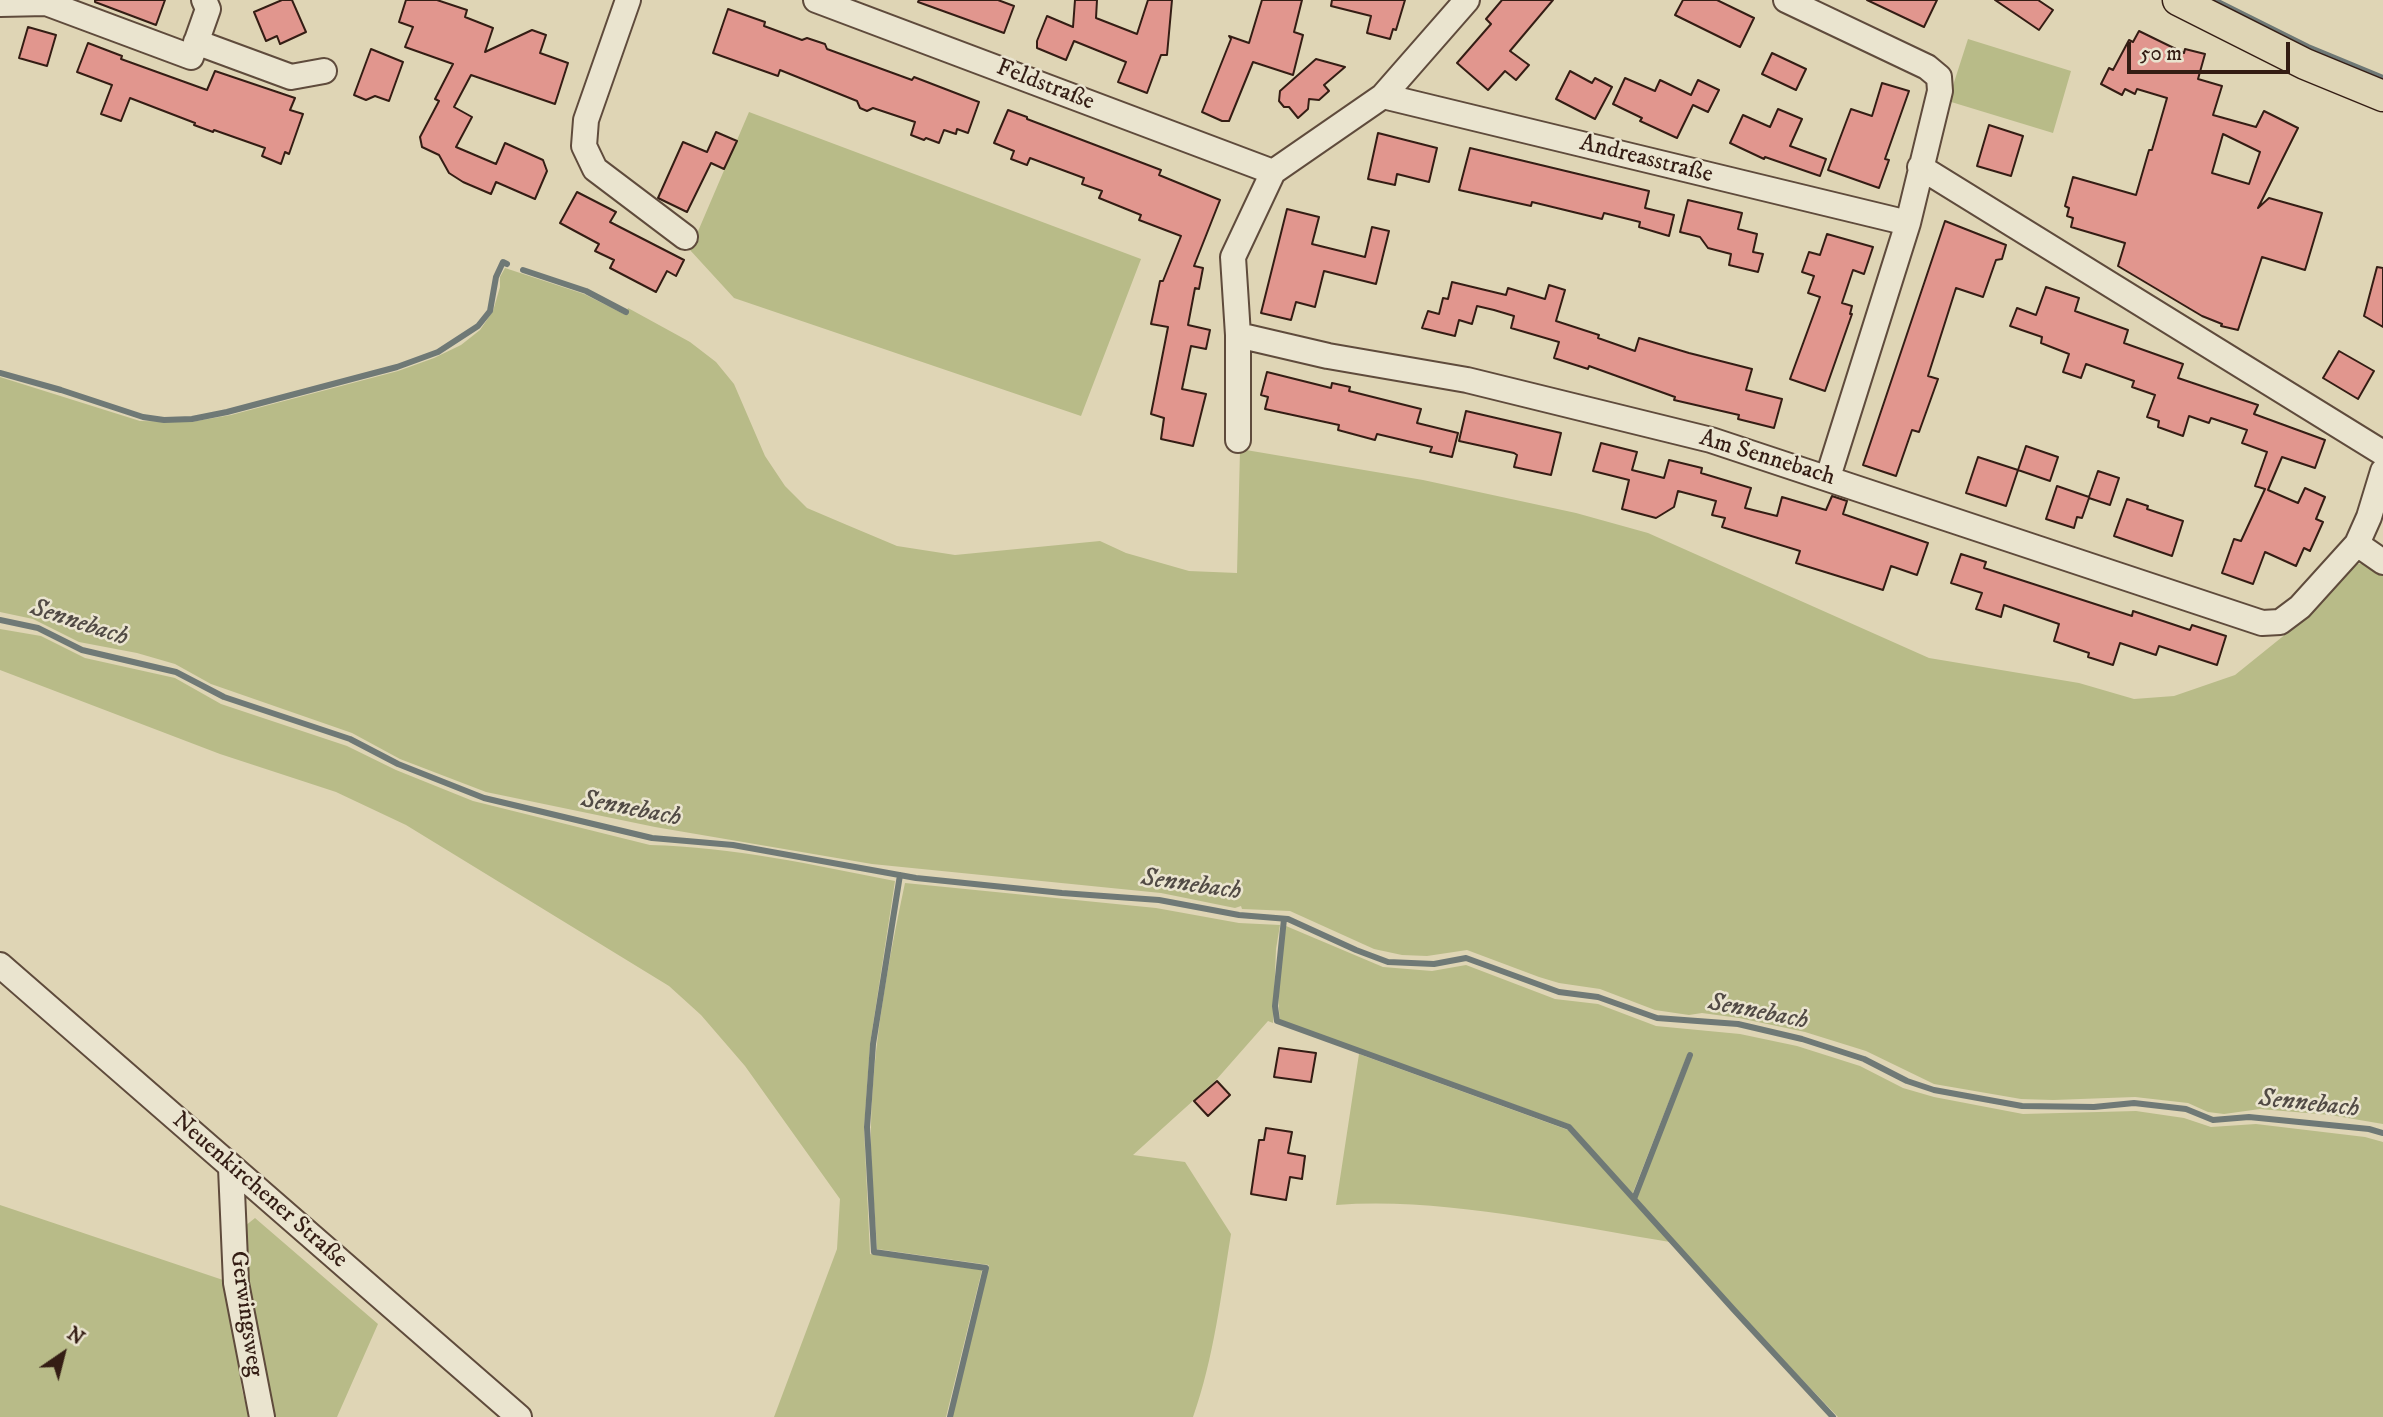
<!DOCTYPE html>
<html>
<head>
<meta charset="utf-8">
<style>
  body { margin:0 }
  #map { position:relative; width:2383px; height:1417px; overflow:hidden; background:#dfd5b5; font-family:"IM FELL DW Pica",serif }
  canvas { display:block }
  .north { position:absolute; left:28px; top:1319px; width:70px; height:70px; -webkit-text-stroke:5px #eae4cf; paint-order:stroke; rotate:35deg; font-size:19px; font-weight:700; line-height:28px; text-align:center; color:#341d14 }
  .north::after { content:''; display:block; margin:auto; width:24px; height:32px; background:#341d14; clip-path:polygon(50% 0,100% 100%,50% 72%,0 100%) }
  .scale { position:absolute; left:2127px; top:42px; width:163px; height:32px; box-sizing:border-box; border:4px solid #341d14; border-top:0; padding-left:9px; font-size:21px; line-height:24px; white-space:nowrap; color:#341d14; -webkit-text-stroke:5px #eae4cf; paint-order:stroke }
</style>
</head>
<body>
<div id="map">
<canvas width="2383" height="1417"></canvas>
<div class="north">N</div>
<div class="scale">50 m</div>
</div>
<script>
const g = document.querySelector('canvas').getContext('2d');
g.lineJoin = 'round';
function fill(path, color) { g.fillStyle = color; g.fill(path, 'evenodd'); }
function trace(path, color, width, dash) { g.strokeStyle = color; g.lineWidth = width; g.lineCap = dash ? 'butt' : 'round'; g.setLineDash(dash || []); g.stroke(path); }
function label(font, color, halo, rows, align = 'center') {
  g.font = font + ' "IM FELL DW Pica",serif'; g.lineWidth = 5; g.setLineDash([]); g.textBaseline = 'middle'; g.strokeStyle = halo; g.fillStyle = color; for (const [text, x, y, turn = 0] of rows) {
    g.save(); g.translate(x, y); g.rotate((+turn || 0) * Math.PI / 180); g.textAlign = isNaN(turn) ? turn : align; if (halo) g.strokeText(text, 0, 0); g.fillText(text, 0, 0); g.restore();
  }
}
const green = new Path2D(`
  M 1968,39 L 2071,71 L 2053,133 L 1948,101 Z
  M 749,112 L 1141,259 L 1081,416 L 734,298 L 690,250 Z
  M 505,268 L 584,294 L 626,315 L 628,308 L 690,342 L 716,362 L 734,384 L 765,456 L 785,486 L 807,508 L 847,525 L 897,546 L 955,555 L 1100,541 L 1126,553 L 1189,571 L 1237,573 L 1240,450 L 1246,450 L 1423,480 L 1576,513 L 1648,533 L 1929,658 L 2079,683 L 2134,699 L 2174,696 L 2235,675 L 2292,629 L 2351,566 C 2363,560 2375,565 2383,575 L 2383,1124 L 2330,1115 L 2260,1109 L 2224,1114 L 2208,1112 L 2188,1103 L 2135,1097 L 2053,1100 L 2021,1099 L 1934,1084 L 1866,1051 L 1805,1032 L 1739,1018 L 1702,1013 L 1689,1015 L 1655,1010 L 1600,989 L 1559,983 L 1539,977 L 1467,950 L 1427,956 L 1402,955 L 1374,949 L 1290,911 L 1242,909 L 1241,906 L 1235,908 L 1161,893 L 872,864 L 655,827 L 486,792 L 400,759 L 352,733 L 211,684 L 175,664 L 137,653 L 79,642 L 33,619 L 0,612 L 0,377 L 140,421 L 191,422 L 231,415 L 398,371 L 434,358 L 461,345 L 480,330 L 493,311 L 500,287 L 500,277 Z
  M 0,629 L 41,636 L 85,658 L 175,678 L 221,704 L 347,746 L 396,770 L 473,801 L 650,845 C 732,847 814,865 895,881 L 870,1044 L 864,1129 L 870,1254 L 982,1270 L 946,1417 L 774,1417 L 837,1249 L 840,1199 L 745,1066 L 701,1015 L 669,986 L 406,825 L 336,792 L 220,754 L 0,670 Z
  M 905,883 L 1156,908 L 1239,923 L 1280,925 L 1276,949 L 1273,1023 L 1268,1021 L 1216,1080 L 1133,1155 L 1185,1162 L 1231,1234 C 1221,1295 1214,1358 1193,1417 L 952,1417 L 989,1265 L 877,1249 C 875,1209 870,1167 871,1126 C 873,1045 888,963 905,883 Z
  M 1286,926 L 1383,967 L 1432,971 L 1466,965 L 1555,999 L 1598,1004 L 1656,1026 L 1740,1034 L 1797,1046 L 1860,1066 L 1903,1088 L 1934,1097 L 2023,1114 L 2136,1111 L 2184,1118 L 2211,1127 L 2256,1124 L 2365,1137 L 2383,1142 L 2383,1417 L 1838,1417 L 1735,1309 L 1636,1199 L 1693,1054 L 1688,1053 L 1632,1195 L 1571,1125 L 1280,1020 C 1276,989 1281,957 1286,926 Z
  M 1359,1054 L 1568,1130 L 1670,1242 C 1562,1225 1445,1197 1336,1205 Z
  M 0,1205 L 226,1281 L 242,1390 L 249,1417 L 0,1417 Z
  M 255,1218 L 378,1324 L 337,1417 L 272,1417 L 245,1278 L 245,1226 Z`);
const stream = new Path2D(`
  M 2214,0 L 2308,47 L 2383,78
  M 523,270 L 586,291 L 626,312
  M 0,373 L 61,390 L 143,417 L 164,420 L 192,419 L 227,412 L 397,367 L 438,352 L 478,326 L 490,311 L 496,277 L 503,262 L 507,264
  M 0,620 L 38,628 L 82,650 L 176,672 L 224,697 L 350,739 L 398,764 L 484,798 L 652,838 L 733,845 L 916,878 L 1062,893 L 1159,900 L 1239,915 L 1288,919 L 1356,950 L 1388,962 L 1434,964 L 1466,958 L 1559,992 L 1598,997 L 1657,1018 L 1738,1024 L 1802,1039 L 1864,1059 L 1907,1081 L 1934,1090 L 2022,1106 L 2094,1107 L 2134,1103 L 2186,1109 L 2213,1120 L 2249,1117 L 2369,1129 L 2383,1133
  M 900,875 L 873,1044 L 867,1127 L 874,1252 L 986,1268 L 950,1417
  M 1284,919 L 1275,1006 L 1277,1021 L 1569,1127 L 1734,1310 L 1833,1417
  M 1634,1199 L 1690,1055`);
const building = new Path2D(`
  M 95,0 L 165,0 L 156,25 L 95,2 Z
  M 282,0 L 292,0 L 306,32 L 280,44 L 277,36 L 266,41 L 254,12 Z
  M 406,0 L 437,0 L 467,10 L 465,17 L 493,28 L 485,52 L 532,30 L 546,35 L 540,53 L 568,63 L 555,104 L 471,75 L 454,107 L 472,117 L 456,147 L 496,164 L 505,143 L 543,160 L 547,171 L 535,199 L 496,182 L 491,194 L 463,182 L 449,173 L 439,155 L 422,147 L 420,137 L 439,101 L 435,99 L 453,64 L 405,47 L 413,27 L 399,22 Z
  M 919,0 L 998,0 L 1014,6 L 1004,33 L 918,2 Z
  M 1075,0 L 1097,0 L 1096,18 L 1137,34 L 1148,0 L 1172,0 L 1167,55 L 1161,55 L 1147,93 L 1118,82 L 1126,62 L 1074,41 L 1066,60 L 1037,48 L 1037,41 L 1047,16 L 1073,27 Z
  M 1262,0 L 1302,0 L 1294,32 L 1303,35 L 1293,75 L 1253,62 L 1229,121 L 1222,121 L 1202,112 L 1231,39 L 1229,36 L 1249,43 Z
  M 1332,0 L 1405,0 L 1396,30 L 1393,29 L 1390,39 L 1367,33 L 1371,16 L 1331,6 Z
  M 1502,0 L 1553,0 L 1510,51 L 1529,65 L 1516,80 L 1505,71 L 1488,90 L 1457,63 L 1491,24 L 1486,19 Z
  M 1683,0 L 1717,0 L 1754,18 L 1740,47 L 1675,15 Z
  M 1867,0 L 1937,0 L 1924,27 Z
  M 1995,0 L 2038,0 L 2053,10 L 2039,30 Z
  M 728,9 L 765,22 L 764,26 L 802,40 L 807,38 L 825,44 L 827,49 L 912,80 L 914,77 L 979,102 L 968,133 L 957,129 L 956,134 L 944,130 L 939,143 L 926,138 L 924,140 L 911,135 L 915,122 L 873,108 L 867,111 L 860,108 L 857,101 L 780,70 L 778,76 L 713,53 Z
  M 28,27 L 56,35 L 47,66 L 19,58 Z
  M 2139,31 L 2184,53 L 2185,49 L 2205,54 L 2198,79 L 2222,86 L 2213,115 L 2256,127 L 2264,111 L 2298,128 L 2258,208 L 2269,198 L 2322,213 L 2305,270 L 2262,257 L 2238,330 L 2221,326 L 2222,324 L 2202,316 L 2118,266 L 2125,243 L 2071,227 L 2073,218 L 2067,216 L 2069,208 L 2065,206 L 2073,177 L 2136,195 L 2149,150 L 2152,150 L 2167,98 L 2137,89 L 2135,94 L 2125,89 L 2122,95 L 2101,84 L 2109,68 L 2113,70 L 2129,40 L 2133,42 ZM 2223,134 L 2260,152 L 2249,184 L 2212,173 Z
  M 88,43 L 122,56 L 121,59 L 207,90 L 215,71 L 295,98 L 290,110 L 303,114 L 289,154 L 285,152 L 281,164 L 262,156 L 265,148 L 214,130 L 213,132 L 194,125 L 195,123 L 130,98 L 121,121 L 101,114 L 112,85 L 77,72 Z
  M 371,49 L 403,62 L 389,101 L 375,96 L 366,100 L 354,95 Z
  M 1772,53 L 1806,69 L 1796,90 L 1762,74 Z
  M 1316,59 L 1345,67 L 1324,85 L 1329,91 L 1319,100 L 1309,99 L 1308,109 L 1298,118 L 1289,107 L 1284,107 L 1279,101 L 1280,91 Z
  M 1570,71 L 1592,83 L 1595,78 L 1612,87 L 1595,119 L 1556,99 Z
  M 1625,78 L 1655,91 L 1660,80 L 1691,95 L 1698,80 L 1719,90 L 1708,112 L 1693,105 L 1677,138 L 1640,121 L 1642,118 L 1613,104 Z
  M 1882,83 L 1909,91 L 1885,159 L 1889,160 L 1879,188 L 1828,170 L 1851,109 L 1872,116 Z
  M 1778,109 L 1802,119 L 1790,146 L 1826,159 L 1820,176 L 1765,157 L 1764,159 L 1730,143 L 1743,115 L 1770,127 Z
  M 1008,110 L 1027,117 L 1027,119 L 1161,170 L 1159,175 L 1220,200 L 1194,266 L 1203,268 L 1199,289 L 1195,288 L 1188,325 L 1210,330 L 1206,349 L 1191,346 L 1182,389 L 1206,394 L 1193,446 L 1161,439 L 1164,418 L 1151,414 L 1168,327 L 1151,324 L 1160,281 L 1163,281 L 1181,236 L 1139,220 L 1141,215 L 1099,198 L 1102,191 L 1082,184 L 1084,178 L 1030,158 L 1027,165 L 1011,159 L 1014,151 L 994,143 Z
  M 1989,125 L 2023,136 L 2011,176 L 1977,166 Z
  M 716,132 L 737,141 L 724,169 L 711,163 L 687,212 L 658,198 L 683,142 L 707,152 Z
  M 1378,133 L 1437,148 L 1429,182 L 1397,174 L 1395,185 L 1368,179 Z
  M 1470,148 L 1649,191 L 1645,208 L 1674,215 L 1669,236 L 1639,227 L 1640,222 L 1604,213 L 1602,219 L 1532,202 L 1531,206 L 1459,190 Z
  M 577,192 L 616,212 L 610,222 L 684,260 L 676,276 L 667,271 L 656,292 L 610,268 L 614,260 L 595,251 L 599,244 L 560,223 Z
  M 1688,200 L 1742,213 L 1738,229 L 1757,234 L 1753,252 L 1763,254 L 1758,272 L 1729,265 L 1731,254 L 1708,248 L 1700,237 L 1680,232 Z
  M 1287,209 L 1319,217 L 1312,244 L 1365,257 L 1372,227 L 1389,231 L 1376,284 L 1324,271 L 1315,307 L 1296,302 L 1291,320 L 1261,313 Z
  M 1945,221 L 2006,245 L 2002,259 L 1996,260 L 1983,297 L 1956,288 L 1928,376 L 1938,379 L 1919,432 L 1912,430 L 1896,476 L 1863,465 Z
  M 1827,234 L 1873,247 L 1864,274 L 1853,270 L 1842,303 L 1852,306 L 1850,314 L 1852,314 L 1825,391 L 1790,379 L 1820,297 L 1808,293 L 1814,276 L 1802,272 L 1809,252 L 1820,255 Z
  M 2377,267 L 2383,268 L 2383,327 L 2364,316 Z
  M 1452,282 L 1506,295 L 1508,288 L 1545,299 L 1549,285 L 1565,290 L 1556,321 L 1599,335 L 1598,338 L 1635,351 L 1639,338 L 1689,353 L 1752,369 L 1746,390 L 1782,399 L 1774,428 L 1738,419 L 1739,415 L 1674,400 L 1675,397 L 1589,366 L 1588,369 L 1554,358 L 1559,342 L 1511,328 L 1514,316 L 1494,310 L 1477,306 L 1472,324 L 1459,320 L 1455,336 L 1422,328 L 1428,311 L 1439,314 L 1443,298 L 1448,299 Z
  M 2046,287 L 2079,298 L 2075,311 L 2128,330 L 2124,343 L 2183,364 L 2178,378 L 2258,405 L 2254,414 L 2325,440 L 2315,468 L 2282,457 L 2268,490 L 2298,503 L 2305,488 L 2325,497 L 2316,519 L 2323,522 L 2310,551 L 2304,548 L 2296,566 L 2265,552 L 2253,584 L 2222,573 L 2234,539 L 2241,541 L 2265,489 L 2255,486 L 2267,452 L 2242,443 L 2247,430 L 2211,418 L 2209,423 L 2189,416 L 2183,436 L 2158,427 L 2159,421 L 2147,417 L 2155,395 L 2132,387 L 2134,381 L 2086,364 L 2081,378 L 2063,372 L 2069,354 L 2041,343 L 2042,337 L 2010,326 L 2017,308 L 2036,315 Z
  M 2339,351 L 2374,371 L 2358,399 L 2323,378 Z
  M 1267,372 L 1331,388 L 1332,383 L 1350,387 L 1349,391 L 1421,409 L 1417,423 L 1458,433 L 1452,457 L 1430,452 L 1432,447 L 1377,434 L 1375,440 L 1338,430 L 1339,425 L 1265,409 L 1268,397 L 1261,395 Z
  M 1466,411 L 1561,433 L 1551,475 L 1514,467 L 1517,455 L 1514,453 L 1459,441 Z
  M 1601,443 L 1637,452 L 1632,470 L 1664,478 L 1669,460 L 1702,468 L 1701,473 L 1751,488 L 1745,508 L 1777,516 L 1782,497 L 1826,510 L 1832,496 L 1847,501 L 1843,514 L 1928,543 L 1917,575 L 1891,566 L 1883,590 L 1796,563 L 1800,551 L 1722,527 L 1725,518 L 1712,515 L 1716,501 L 1678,491 L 1674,507 L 1656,518 L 1622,509 L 1629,480 L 1593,471 Z
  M 2026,446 L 2058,457 L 2050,481 L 2018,470 L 2006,506 L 1966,493 L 1978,457 L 2018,470 Z
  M 2098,471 L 2119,478 L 2110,505 L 2089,498 L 2082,518 L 2077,517 L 2074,528 L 2046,519 L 2057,486 L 2089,497 Z
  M 2127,499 L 2148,506 L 2147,509 L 2183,521 L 2172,556 L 2114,536 Z
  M 1961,554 L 1986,562 L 1984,568 L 2132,616 L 2133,611 L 2190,630 L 2192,625 L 2226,636 L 2217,665 L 2159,646 L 2156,655 L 2120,643 L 2113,665 L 2088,657 L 2089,653 L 2054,641 L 2059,624 L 2004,605 L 2001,617 L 1976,609 L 1982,593 L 1951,583 Z
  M 1279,1048 L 1316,1053 L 1311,1082 L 1274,1077 Z
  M 1217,1081 L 1230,1095 L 1208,1116 L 1194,1101 Z
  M 1266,1128 L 1292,1132 L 1288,1153 L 1305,1156 L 1302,1179 L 1290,1177 L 1286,1200 L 1251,1194 L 1259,1140 L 1264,1140 Z`);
const minor = new Path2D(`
  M 628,0 L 586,120 L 584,146 L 595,169 L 685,237
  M 816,0 L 1273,172 L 1383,96 L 1467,0
  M 1786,0 L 1927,67 L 1939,77 L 1940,91 L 1908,223 L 1828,477
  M 0,4 L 46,3 L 191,57 L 208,9 L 204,0
  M 196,42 L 291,77 L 324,71
  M 1383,96 L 1908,223
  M 1920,167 L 2383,453
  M 1238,335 L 1328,356 L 1467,380 L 1711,440 L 2262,623 L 2280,622 L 2300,607 L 2357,544 L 2369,517 L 2383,471
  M 1238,440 L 1238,335 L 1233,257 L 1273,172
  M 2357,544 L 2383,562
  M 0,965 L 519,1417
  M 231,1168 L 236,1283 L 262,1417`);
const major = new Path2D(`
  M 2178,0 L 2305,64 L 2383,96`);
const streetNames = [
  ["Feldstraße",1045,86,21],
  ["Andreasstraße",1646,160,14],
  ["Am Sennebach",1767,459,17],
  ["Neuenkirchener Straße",259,1191,41],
  ["Gerwingsweg",245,1314,82]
];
const waterNames = [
  ["Sennebach",79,624,18],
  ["Sennebach",631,810,11],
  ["Sennebach",1191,886,8],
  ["Sennebach",1758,1013,11],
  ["Sennebach",2309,1105,6]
];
fill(green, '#b8bb88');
trace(stream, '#6f7976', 6);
fill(building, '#e1968e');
trace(building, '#341d14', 2);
trace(minor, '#5f4b3c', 28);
trace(major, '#341d14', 33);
trace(minor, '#eae4cf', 24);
trace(major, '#dfd5b5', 30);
label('24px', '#341d14', '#eae4cf', streetNames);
label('italic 26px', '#524b45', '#eae4cf', waterNames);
</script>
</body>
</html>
